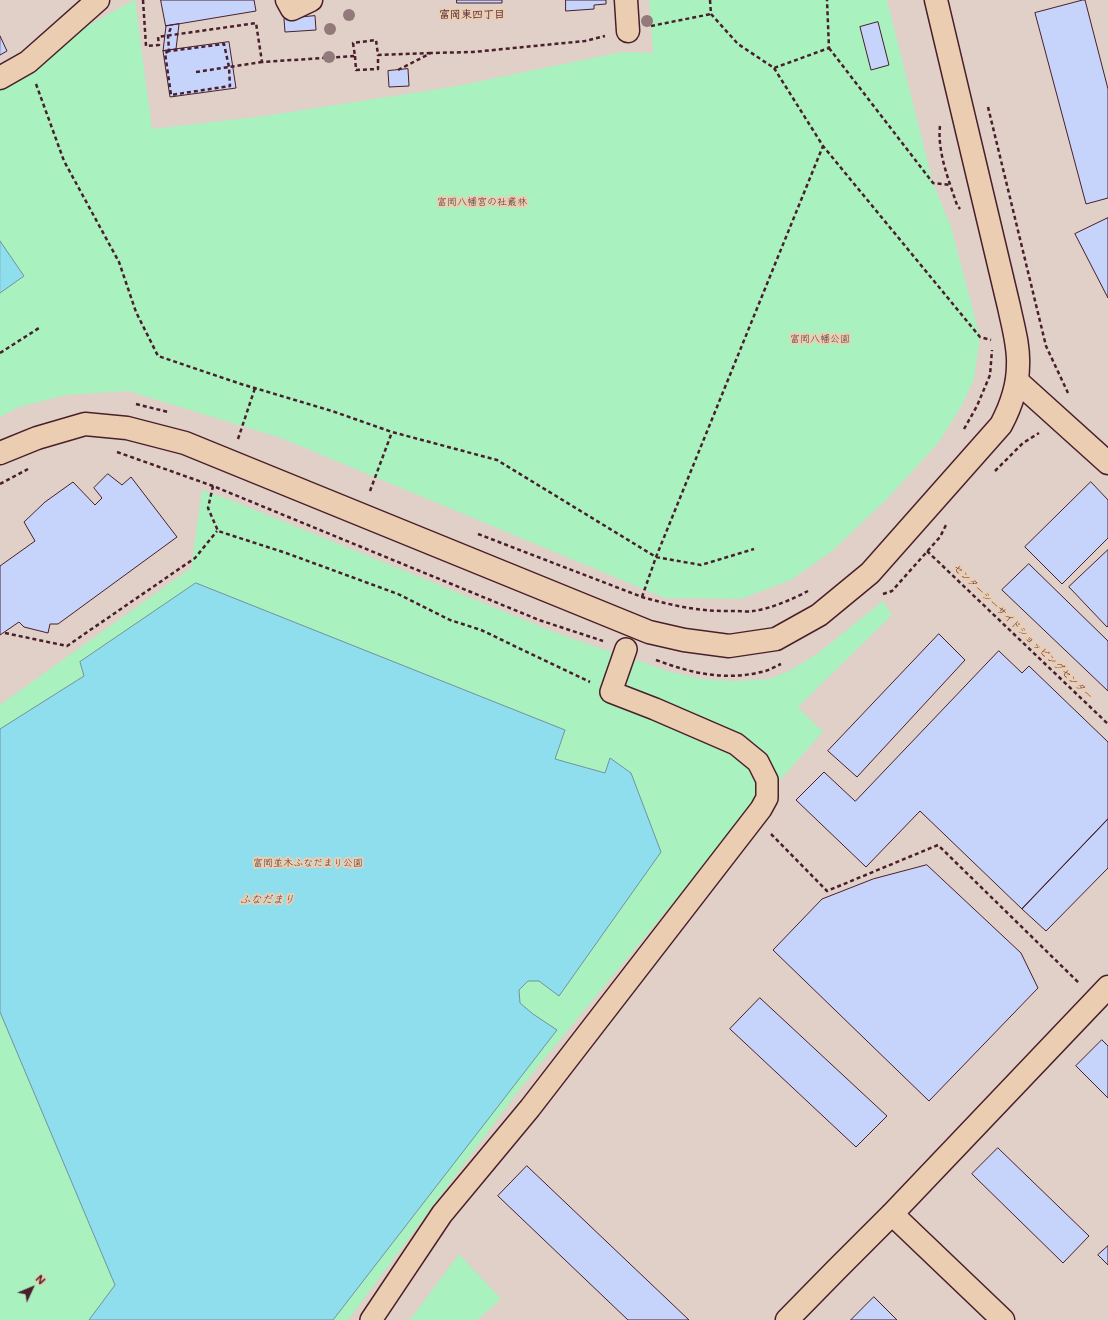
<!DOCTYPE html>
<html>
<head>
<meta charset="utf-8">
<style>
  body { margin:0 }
  #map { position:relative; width:1108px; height:1320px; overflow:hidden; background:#e0d0c8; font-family:Mali,sans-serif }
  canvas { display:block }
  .north { position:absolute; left:12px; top:1268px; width:40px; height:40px; -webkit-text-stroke:3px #ebceb2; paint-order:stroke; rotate:46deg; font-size:11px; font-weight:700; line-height:16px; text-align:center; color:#4a1f2b }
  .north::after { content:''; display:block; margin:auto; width:14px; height:18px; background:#4a1f2b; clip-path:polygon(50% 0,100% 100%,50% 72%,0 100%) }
</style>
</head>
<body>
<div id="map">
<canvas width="1108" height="1320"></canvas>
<div class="north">N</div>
</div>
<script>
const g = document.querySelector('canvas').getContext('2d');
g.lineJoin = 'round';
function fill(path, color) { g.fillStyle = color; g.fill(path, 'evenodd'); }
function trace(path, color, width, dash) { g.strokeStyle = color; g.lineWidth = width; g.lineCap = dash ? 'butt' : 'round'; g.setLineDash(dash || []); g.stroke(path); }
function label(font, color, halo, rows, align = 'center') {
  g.font = font + ' Mali,"Klee One",sans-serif'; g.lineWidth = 4; g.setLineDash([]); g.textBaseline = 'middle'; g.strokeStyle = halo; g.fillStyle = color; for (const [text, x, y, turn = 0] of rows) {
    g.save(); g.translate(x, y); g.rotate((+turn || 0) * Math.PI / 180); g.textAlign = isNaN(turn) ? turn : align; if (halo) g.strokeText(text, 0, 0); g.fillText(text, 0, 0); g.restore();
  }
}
const green = new Path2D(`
  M 134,0 L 135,0 L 152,129 L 264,116 L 452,87 L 622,52 L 653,53 L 649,0 L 887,0 L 933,183 L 951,227 L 980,337 L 974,379 L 961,407 L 938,443 L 887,499 L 832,551 L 791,580 L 741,599 L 665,598 L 281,438 L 128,391 L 66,395 L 19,407 L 0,417 L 0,89 L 78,31 Z
  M 202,490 L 233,501 L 559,634 L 671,672 L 702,679 L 734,681 L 769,679 L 787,672 L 817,654 L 883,601 L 892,615 L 798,707 L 823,732 L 713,854 L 522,1086 L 348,1320 L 0,1320 L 0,705 L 191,568 Z
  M 459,1254 L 501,1299 L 477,1320 L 410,1320 Z`);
const water = new Path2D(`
  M 0,241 L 24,276 L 0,293 Z
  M 196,583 L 565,730 L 555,759 L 605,773 L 610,758 L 631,773 L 661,852 L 559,996 L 539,981 L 528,981 L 519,990 L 520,1003 L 533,1014 L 557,1030 L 333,1320 L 89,1320 L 115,1285 L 0,1012 L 0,729 L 84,676 L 80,662 Z`);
const building = new Path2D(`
  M 161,0 L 254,0 L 256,11 L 166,26 Z
  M 457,0 L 502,0 L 502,3 L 457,3 Z
  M 566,0 L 606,0 L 606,4 L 594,5 L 594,9 L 566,11 Z
  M 1083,0 L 1085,0 L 1108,89 L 1108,198 L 1086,204 L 1035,13 Z
  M 315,16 L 316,30 L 285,32 L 284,19 Z
  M 878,22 L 889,65 L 871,70 L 860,27 Z
  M 179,24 L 176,49 L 163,51 L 166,26 Z
  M 0,36 L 7,51 L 0,55 Z
  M 229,42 L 236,88 L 170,97 L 163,51 Z
  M 408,69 L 409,86 L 389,87 L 388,71 Z
  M 1108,218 L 1108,298 L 1075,234 Z
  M 108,474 L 122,485 L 131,477 L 177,537 L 58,624 L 50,624 L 48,633 L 24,627 L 19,622 L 0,635 L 0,566 L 35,541 L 24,522 L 45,502 L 73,482 L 95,505 L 102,498 L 94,488 Z
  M 1091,482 L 1108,500 L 1108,538 L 1062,584 L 1025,547 Z
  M 1108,550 L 1108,626 L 1107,627 L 1069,587 Z
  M 1029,564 L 1108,641 L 1108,691 L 1002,590 Z
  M 939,634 L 965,660 L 857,777 L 828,751 Z
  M 999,651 L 1022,673 L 1029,666 L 1108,742 L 1108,819 L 1022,909 L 920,811 L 866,867 L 796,800 L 824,772 L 855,801 Z
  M 1108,819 L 1108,868 L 1046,931 L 1022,909 Z
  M 927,865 L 1021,953 L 1038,988 L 929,1101 L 773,950 L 822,899 L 873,879 Z
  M 760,998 L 887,1116 L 856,1147 L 730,1029 Z
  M 1102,1040 L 1108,1046 L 1108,1098 L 1076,1066 Z
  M 998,1148 L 1089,1236 L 1063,1263 L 972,1174 Z
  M 527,1166 L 689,1320 L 628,1320 L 498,1196 Z
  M 1108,1246 L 1108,1265 L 1098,1255 Z
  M 874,1297 L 897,1320 L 851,1320 Z`);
const path = new Path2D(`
  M 143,0 L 146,46 L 159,45 L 158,37 L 256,23 L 262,62 L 355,56 L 353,43 L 376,40 L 378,55 L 431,53
  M 710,0 L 711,14 L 738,44 L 774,68 L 829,48 L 827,0
  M 651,26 L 711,14
  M 829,48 L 933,183 L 950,185
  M 169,51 L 165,53 L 171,95 L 230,86 L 229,67 L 224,44 L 169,51 L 168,35 L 172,25
  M 355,56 L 356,70 L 378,69 L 378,55
  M 774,68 L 823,146 L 980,337 L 991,340
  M 398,70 L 431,53 L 473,52 L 585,41 L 605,36
  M 196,72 L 262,62
  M 36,84 L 64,161 L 119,262 L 136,312 L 158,356 L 241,384 L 332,411 L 392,432 L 497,460 L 656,557 L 701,565 L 754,549
  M 988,107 L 1046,346 L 1068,393
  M 940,126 C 937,151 949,181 957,205 L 960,209
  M 0,353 L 39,328
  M 136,404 L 168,412
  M 964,429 L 977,406 L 990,375 L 992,350
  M 238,439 L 255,388
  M 117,452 L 213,486 L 539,620 L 603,641
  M 995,471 L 1023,443 L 1039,433
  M 0,484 L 28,469
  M 213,486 L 208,508 L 218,531 L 286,553 L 398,594 L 450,620 L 481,630 L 590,682
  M 370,491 L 392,432
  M 478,534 L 642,597 C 673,606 703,612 735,611 C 741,611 748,612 753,611 C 770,609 793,599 808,591
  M 927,551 L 1108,724
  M 883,594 L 892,591 L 940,537 L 946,525
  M 642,597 L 656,557 L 823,146
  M 5,633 L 67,646 L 195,558 L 217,531
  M 656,660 C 691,673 724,681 761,672 C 768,671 774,667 781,664
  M 771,834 L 827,891 L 938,845 L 1079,983`);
const pedestrian = new Path2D(`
  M 626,649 L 611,692 L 655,709 L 736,744 L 758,762 L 767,780 L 767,793
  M 371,1320 L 442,1214 L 530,1108 L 761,809 L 767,798 L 767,780`);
const minor = new Path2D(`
  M 287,0 L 292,9 L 311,0
  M 626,0 L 628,31
  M 0,78 L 28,62 L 98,0
  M 1017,381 L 1108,463
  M 892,1214 L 1003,1320
  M 787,1320 L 837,1269 L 892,1214 L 1108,987`);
const tertiary = new Path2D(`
  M 0,453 L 37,438 L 85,424 L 127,428 L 185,443 L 649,632 L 684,640 L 729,646 L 776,639 L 819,615 L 870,573 L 1001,425 C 1011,406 1018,386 1018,365 C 1019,346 1013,326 1009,307 L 936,0`);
const trees = [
  [349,15],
  [647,21],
  [330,29],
  [329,57]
];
const parkNames = [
  ["富岡八幡宮の社叢林",482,202],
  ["富岡八幡公園",820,339],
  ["富岡並木ふなだまり公園",308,863]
];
const streetNames = [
  ["センターシーサイドショッピングセンター",1023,632,44]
];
const neighbourhoodNames = [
  ["富岡東四丁目",472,15]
];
const waterNames = [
  ["ふなだまり",267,900]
];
fill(green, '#a9f1be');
fill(water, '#8fdeed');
trace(water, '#73929f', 1);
fill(building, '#c6d3fa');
trace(building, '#4a1f2b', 1);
trace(pedestrian, '#4a1f2b', 24);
trace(minor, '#4a1f2b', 25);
trace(tertiary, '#4a1f2b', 25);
trace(path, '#4a1f2b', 2.5, [4, 3]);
trace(pedestrian, '#ebceb2', 21);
trace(minor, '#ebceb2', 22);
trace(tertiary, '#ebceb2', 22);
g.fillStyle = '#937a7a';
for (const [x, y] of trees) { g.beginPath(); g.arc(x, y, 6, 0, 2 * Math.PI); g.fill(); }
label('10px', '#54343a', '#ebceb2', parkNames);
label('10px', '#4a1f2b', '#ebceb2', streetNames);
label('bold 11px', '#4a1f2b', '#ebceb2', neighbourhoodNames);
label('italic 11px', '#543c48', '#ebceb2', waterNames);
</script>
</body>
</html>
